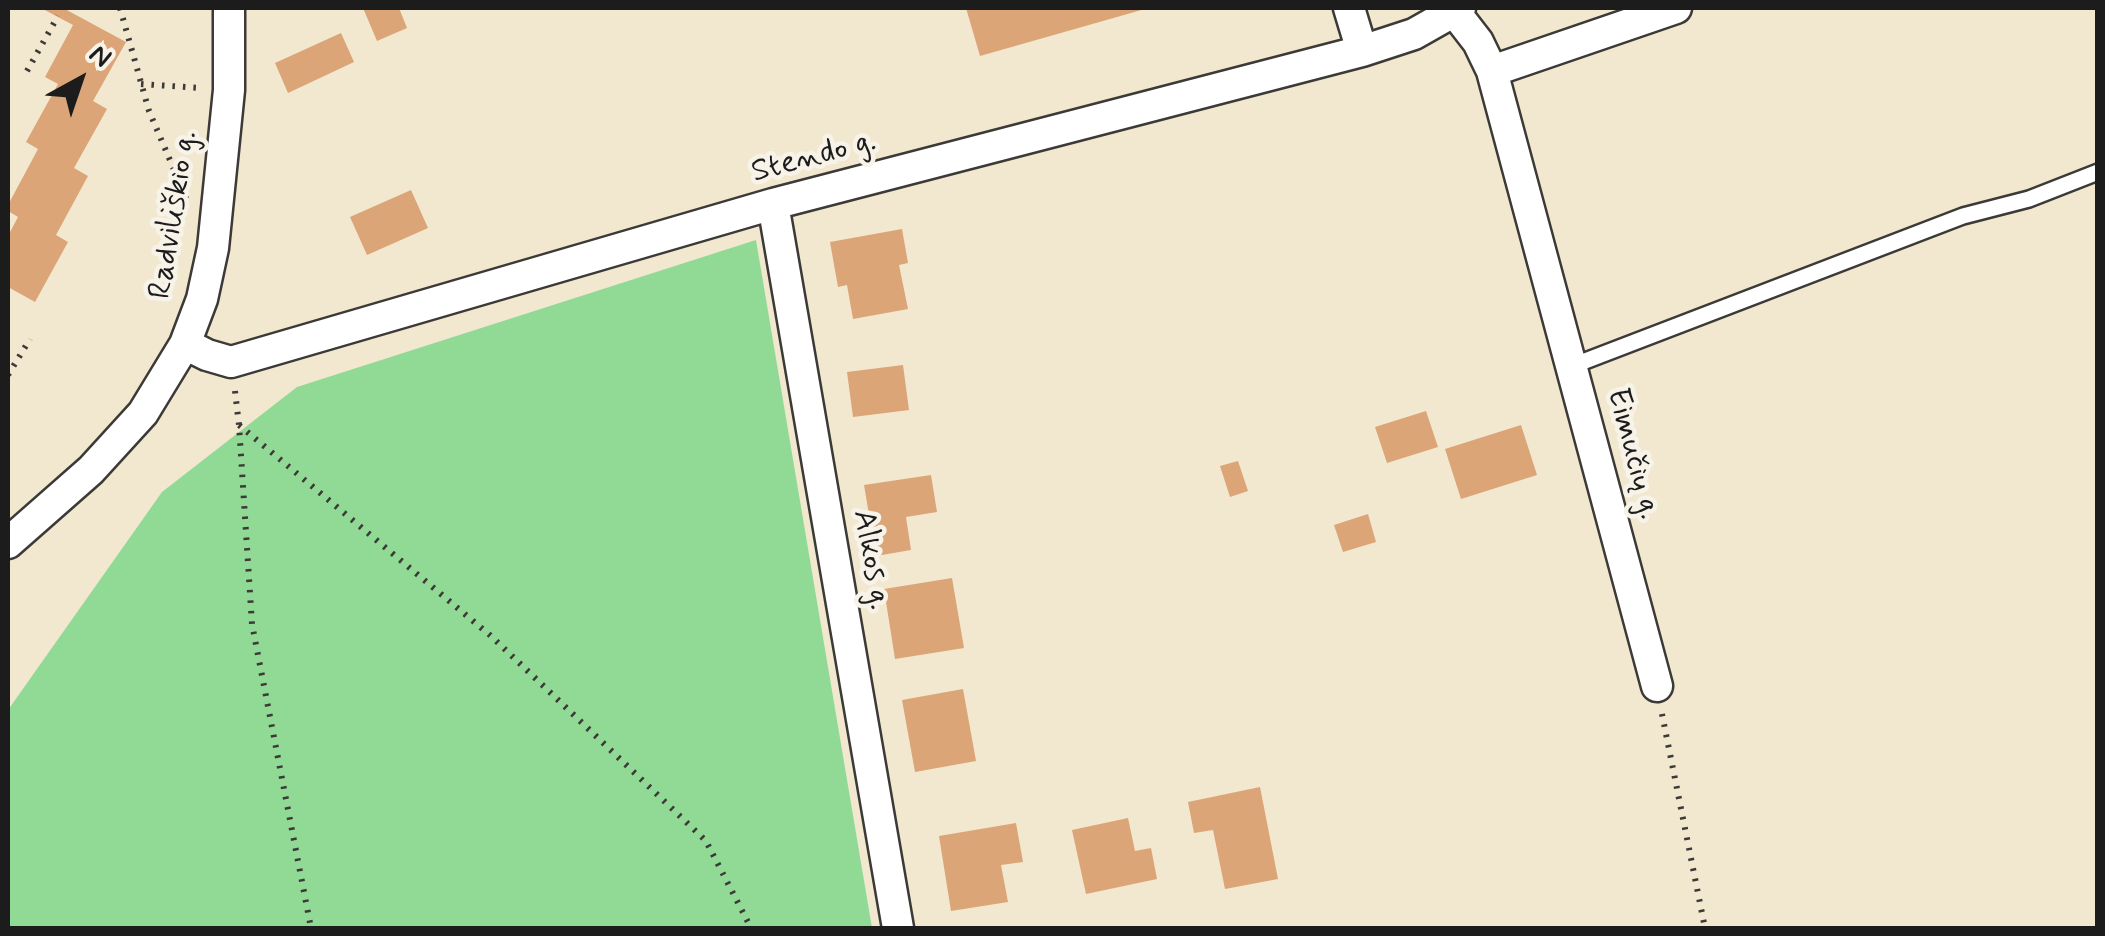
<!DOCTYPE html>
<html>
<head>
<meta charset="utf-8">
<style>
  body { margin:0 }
  #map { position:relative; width:2105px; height:936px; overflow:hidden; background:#f2e7cf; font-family:Mynerve,sans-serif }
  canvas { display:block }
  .frame { position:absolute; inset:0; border:10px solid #1c1c1c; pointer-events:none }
  .north { position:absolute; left:30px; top:30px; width:100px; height:100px; -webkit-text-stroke:8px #f7f3e8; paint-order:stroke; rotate:40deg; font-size:28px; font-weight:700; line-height:40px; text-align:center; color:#1c1c1c }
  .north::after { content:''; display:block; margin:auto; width:35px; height:45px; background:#1c1c1c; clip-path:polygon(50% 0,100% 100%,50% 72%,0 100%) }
</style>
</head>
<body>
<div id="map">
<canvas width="2105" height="936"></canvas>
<div class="frame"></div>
<div class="north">N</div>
</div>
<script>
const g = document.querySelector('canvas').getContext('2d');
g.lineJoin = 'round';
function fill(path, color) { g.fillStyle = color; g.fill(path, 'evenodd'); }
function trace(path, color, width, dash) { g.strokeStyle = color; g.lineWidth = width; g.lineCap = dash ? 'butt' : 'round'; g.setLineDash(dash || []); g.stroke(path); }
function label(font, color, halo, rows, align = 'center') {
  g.font = font + ' Mynerve,sans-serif'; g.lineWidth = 9; g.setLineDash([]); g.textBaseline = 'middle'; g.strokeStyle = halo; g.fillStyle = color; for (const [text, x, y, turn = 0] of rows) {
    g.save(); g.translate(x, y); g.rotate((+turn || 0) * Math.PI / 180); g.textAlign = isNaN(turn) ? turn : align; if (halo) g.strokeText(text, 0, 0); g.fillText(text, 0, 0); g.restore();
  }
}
const green = new Path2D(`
  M 756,240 L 872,928 L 8,928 L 8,710 L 162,492 L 297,387 Z`);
const building = new Path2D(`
  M 41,8 L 63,8 L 126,42 L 93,101 L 107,109 L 74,168 L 88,176 L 56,235 L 68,242 L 35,302 L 8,287 L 8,236 L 18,217 L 8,211 L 8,205 L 38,149 L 26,142 L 58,84 L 45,77 L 73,25 Z
  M 363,8 L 399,8 L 407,28 L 377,41 Z
  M 966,8 L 1144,8 L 1145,9 L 980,56 Z
  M 341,33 L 354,62 L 288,93 L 275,63 Z
  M 411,190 L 428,228 L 367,255 L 350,217 Z
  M 902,229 L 908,263 L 899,265 L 908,309 L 853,319 L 847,285 L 838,287 L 830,242 Z
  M 903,365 L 909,410 L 853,417 L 847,372 Z
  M 1426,411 L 1438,447 L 1387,463 L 1375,427 Z
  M 1521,425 L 1537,475 L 1461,499 L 1445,449 Z
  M 1238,461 L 1248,491 L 1230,497 L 1220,466 Z
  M 931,475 L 937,512 L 906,517 L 911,550 L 876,556 L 864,485 Z
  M 1368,514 L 1376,542 L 1343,552 L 1334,525 Z
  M 952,578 L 964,648 L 895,659 L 884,589 Z
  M 963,689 L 976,761 L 915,772 L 902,700 Z
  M 1260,787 L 1278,879 L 1225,889 L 1213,830 L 1194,833 L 1188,802 Z
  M 1128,818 L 1135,851 L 1151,848 L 1157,879 L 1086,894 L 1072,830 Z
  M 1016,823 L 1023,862 L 1001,865 L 1008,902 L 951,911 L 939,836 Z`);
const path = new Path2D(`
  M 120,8 L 149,111 L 187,200
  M 27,71 L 58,16
  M 141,84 L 200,88
  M 8,375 L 30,339
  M 235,391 L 239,425 L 252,624 L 311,928
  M 239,425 L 491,636 L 706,841 L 751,928
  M 1662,714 L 1705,928`);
const lane = new Path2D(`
  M 1572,366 L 1963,216 L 2029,199 L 2098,172`);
const street = new Path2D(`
  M 1349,8 L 1362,51
  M 1454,11 L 1478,42 L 1492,71 L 1657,686
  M 1492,71 L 1676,8
  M 773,204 L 898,928
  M 185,344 L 207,355 L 231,362 L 773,204 L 1362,51 L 1414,34 L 1460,8
  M 8,543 L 91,470 L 143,413 L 185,344 L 202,299 L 213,248 L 229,90 L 229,8`);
const streetNames = [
  ["Stendo g.",814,158,-15],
  ["Radviliškio g.",175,215,-81],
  ["Eimučių g.",1632,454,75],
  ["Alkos g.",870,560,80]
];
fill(green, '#91da96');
fill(building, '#dba578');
trace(lane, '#3c3a37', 20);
trace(street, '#3c3a37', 35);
trace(path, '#3c3a37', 6, [2.5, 8]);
trace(lane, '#fff', 15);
trace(street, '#fff', 30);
label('32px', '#1c1c1c', '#f7f3e8', streetNames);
</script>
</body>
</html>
